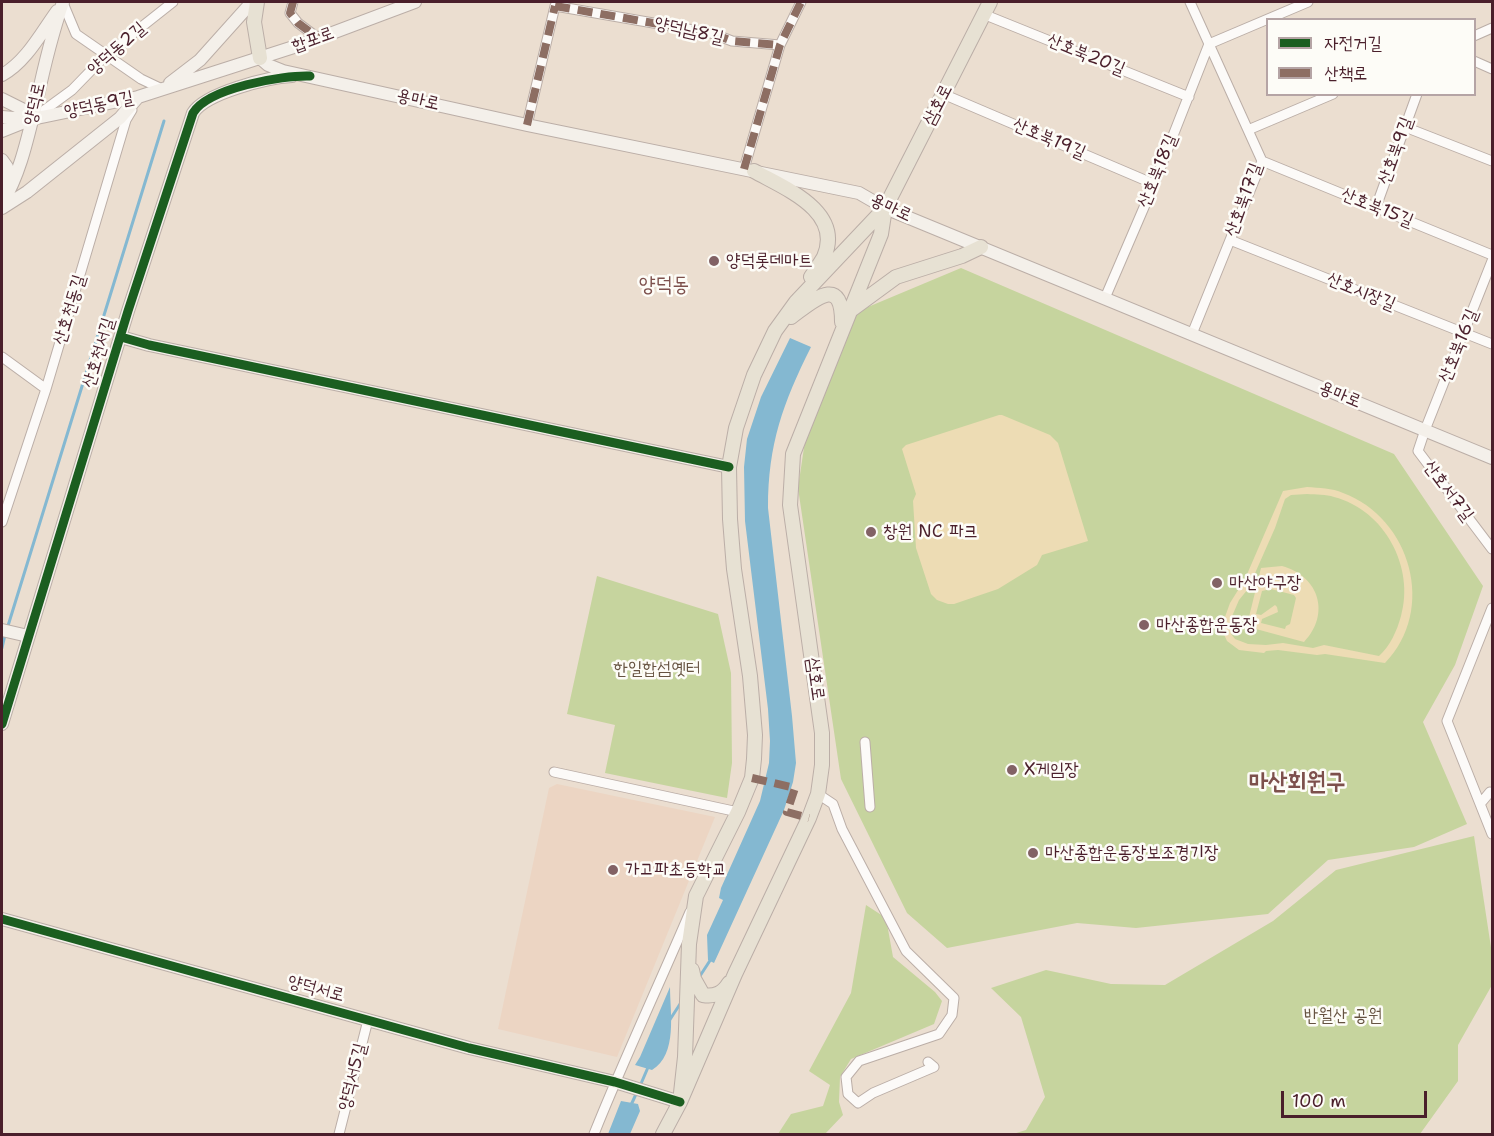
<!DOCTYPE html>
<html>
<head>
<meta charset="utf-8">
<style>
  body { margin:0 }
  #map { position:relative; width:1494px; height:1136px; overflow:hidden; background:#ebded0; font-family:"Shantell Sans","Poor Story",sans-serif }
  canvas { display:block }
  .frame { position:absolute; inset:0; border:3px solid #4a1f2b; pointer-events:none }
  .legend { position:absolute; left:1266px; top:18px; width:210px; height:78px; box-sizing:border-box; background:#fdfcf7; border:2px solid #b5a4a5; margin:0; padding:8px 10px; list-style:none; font-size:18px; color:#4a1f2b }
  .legend li { display:flex; align-items:center; gap:12px; height:30px }
  .legend b { width:30px; border:2px solid #b5a4a5 }
  .scale { position:absolute; left:1281px; top:1091px; width:146px; height:27px; box-sizing:border-box; border:3px solid #4a1f2b; border-top:0; padding-left:8px; font-size:18px; line-height:21px; white-space:nowrap; color:#4a1f2b; -webkit-text-stroke:4px #fdfcf7; paint-order:stroke }
</style>
</head>
<body>
<div id="map">
<canvas width="1494" height="1136"></canvas>
<div class="frame"></div>
<ul class="legend">
<li><b style="height:8px;background:#1b5e20"></b>자전거길</li>
<li><b style="height:8px;background:#8d6e63"></b>산책로</li>
</ul>
<div class="scale">100 m</div>
</div>
<script>
const g = document.querySelector('canvas').getContext('2d');
g.lineJoin = 'round';
function fill(path, color) { g.fillStyle = color; g.fill(path, 'evenodd'); }
function trace(path, color, width, dash) { g.strokeStyle = color; g.lineWidth = width; g.lineCap = dash ? 'butt' : 'round'; g.setLineDash(dash || []); g.stroke(path); }
function label(font, color, halo, rows, align = 'center') {
  g.font = font + ' "Shantell Sans","Poor Story",sans-serif'; g.lineWidth = 5; g.setLineDash([]); g.textBaseline = 'middle'; g.strokeStyle = halo; g.fillStyle = color; for (const [text, x, y, turn = 0] of rows) {
    g.save(); g.translate(x, y); g.rotate((+turn || 0) * Math.PI / 180); g.textAlign = isNaN(turn) ? turn : align; if (halo) g.strokeText(text, 0, 0); g.fillText(text, 0, 0); g.restore();
  }
}
const built = new Path2D(`
  M 557,784 L 715,817 L 617,1057 L 498,1029 L 549,788 Z`);
const green = new Path2D(`
  M 961,268 L 1394,454 L 1483,586 L 1455,665 L 1423,722 L 1467,824 L 1414,847 L 1328,860 L 1268,914 L 1136,928 L 1077,923 L 947,948 L 907,913 L 841,779 L 798,488 L 806,434 L 856,312 Z
  M 597,576 L 718,614 L 731,673 L 732,763 L 727,798 L 605,773 L 615,725 L 567,714 Z
  M 1474,836 L 1492,954 L 1492,985 L 1458,1045 L 1458,1081 L 1420,1134 L 1013,1134 L 1026,1130 L 1045,1097 L 1021,1017 L 991,988 L 1046,970 L 1111,984 L 1165,985 L 1273,921 L 1336,870 Z
  M 866,905 L 886,918 L 893,957 L 935,992 L 942,1001 L 934,1024 L 851,1059 L 840,1077 L 839,1102 L 843,1115 L 825,1134 L 778,1134 L 791,1114 L 823,1106 L 830,1085 L 809,1071 L 851,993 Z`);
const sand = new Path2D(`
  M 999,415 L 1002,415 L 1050,435 L 1058,443 L 1088,541 L 1042,555 L 1037,565 L 998,589 L 954,604 L 948,604 L 937,600 L 931,594 L 916,548 L 913,501 L 916,494 L 902,449 L 906,445 Z
  M 1307,487 C 1319,488 1332,488 1343,493 C 1411,518 1437,610 1385,663 L 1325,654 L 1317,655 L 1278,650 L 1266,651 L 1264,653 L 1239,650 L 1227,641 L 1221,628 L 1230,603 L 1245,579 L 1283,491 ZM 1307,494 C 1316,495 1326,494 1334,497 C 1385,510 1415,568 1401,616 C 1397,631 1390,646 1379,656 L 1324,645 L 1313,648 L 1283,643 L 1266,645 L 1248,644 L 1235,639 L 1231,634 L 1230,621 L 1239,600 L 1248,589 L 1275,528 L 1285,499 L 1291,495 Z
  M 1282,566 C 1319,576 1331,614 1304,642 L 1256,629 L 1249,630 L 1245,624 L 1249,617 L 1261,568 ZM 1271,589 L 1294,595 L 1296,598 L 1290,624 L 1286,626 L 1285,629 L 1261,623 L 1262,619 L 1278,612 L 1277,607 L 1275,605 L 1261,615 L 1256,614 L 1262,591 Z`);
const water = new Path2D(`
  M 790,338 L 811,347 C 783,403 768,444 768,508 L 792,716 L 796,763 L 793,782 L 784,810 L 714,963 L 708,960 L 707,935 L 723,900 L 719,898 L 721,888 L 760,801 L 769,763 L 770,741 L 768,709 L 745,521 L 744,467 L 747,439 L 761,397 Z
  M 670,987 C 670,1013 678,1054 652,1070 L 635,1065 L 640,1057 Z
  M 621,1101 L 638,1104 L 640,1111 L 630,1134 L 608,1134 Z`);
const stream = new Path2D(`
  M 7,629 L 164,121
  M 2,648 L 5,635
  M 698,979 L 711,959
  M 669,1021 L 682,1001
  M 640,1086 L 649,1065
  M 631,1105 L 637,1092`);
const street = new Path2D(`
  M 293,2 L 290,13 L 298,23 L 318,38
  M 1190,2 L 1262,161 L 1192,334
  M 63,3 L 76,34 L 141,79 L 162,89
  M 555,6 L 711,33 L 732,41 L 780,45
  M 983,14 L 1189,97
  M 1474,36 L 1492,28
  M 1474,61 L 1492,69
  M 943,94 L 1154,184
  M 35,117 L 72,90 L 106,55 L 173,2
  M 527,125 L 555,6
  M 1405,127 L 1492,161
  M 1248,130 L 1333,94
  M 1262,161 L 1492,255
  M 744,169 L 780,45 L 801,2
  M 1376,207 L 1417,94
  M 1230,240 L 1492,344
  M 1492,261 L 1425,430 L 1418,451 L 1492,549
  M 1105,298 L 1154,184 L 1209,44 L 1308,2
  M 2,357 L 46,389
  M 2,522 L 46,389 L 126,120 L 132,110
  M 1492,608 L 1447,721 L 1492,834
  M 865,742 L 870,807
  M 554,772 L 738,812
  M 818,794 L 833,804 L 842,829 L 906,951 L 954,998 L 952,1015 L 939,1034 L 859,1061 L 846,1077 L 848,1094 L 858,1103 L 873,1093 L 934,1067 L 928,1062
  M 1480,804 L 1490,792
  M 339,1134 L 368,1020
  M 594,1134 C 624,1059 658,987 690,912`);
const secondary = new Path2D(`
  M 260,58 L 268,65 L 283,71 L 527,125 L 859,193 L 885,208 L 1492,458
  M 2,75 C 26,62 41,33 57,11
  M 170,83 L 200,60 L 252,2
  M 2,99 L 22,109 L 32,119
  M 2,117 L 25,119
  M 2,131 L 32,119 L 138,97 L 303,44 L 415,2
  M 2,160 L 7,167 L 8,190
  M 2,204 C 21,172 28,136 37,100 C 44,67 52,34 63,2
  M 2,208 L 27,192 L 120,118 L 138,97
  M 121,337 L 149,345 L 729,467
  M 2,630 L 28,636
  M 2,724 L 128,311 L 193,113 C 205,93 269,77 292,76
  M 2,919 L 469,1048 L 615,1082 L 680,1102`);
const primary = new Path2D(`
  M 257,2 L 254,22 L 260,58
  M 754,171 C 784,188 844,211 824,257 C 820,264 815,271 811,277
  M 851,310 L 896,277 L 962,256 L 981,247
  M 791,317 C 813,301 842,273 842,322
  M 692,970 L 694,979 L 703,995 C 715,997 723,993 729,983
  M 680,1102 L 685,1057 L 689,944 L 696,896 L 738,812 L 752,778 L 754,759 L 755,735 L 750,676 L 734,569 L 730,519 L 729,467 L 736,428 L 754,375 L 775,331 L 796,302 L 885,208 L 990,2
  M 663,1134 L 680,1102 L 735,974 L 809,818 L 818,794 L 822,765 L 822,733 L 790,505 L 793,454 L 881,234 L 885,208`);
const quiet = new Path2D(`
  M 293,2 L 290,13 L 298,23 L 318,38
  M 555,6 L 711,33 L 732,41 L 780,45
  M 527,125 L 555,6
  M 744,169 L 780,45 L 801,2
  M 752,778 L 795,788 L 787,812 L 809,818`);
const cycleway = new Path2D(`
  M 121,337 L 149,345 L 729,467
  M 2,724 L 128,311 L 193,113 C 208,88 282,75 310,76
  M 2,919 L 469,1048 L 615,1082 L 680,1102`);
const markers = [
  [714,261,6,"#826265"],
  [871,532,6,"#826265"],
  [1217,583,6,"#826265"],
  [1144,625,6,"#826265"],
  [1012,770,6,"#826265"],
  [1033,853,6,"#826265"],
  [613,870,6,"#826265"]
];
const streetNames = [
  ["양덕남8길",689,31,13],
  ["합포로",313,40,-20],
  ["양덕동2길",117,49,-41],
  ["산호북20길",1086,55,22],
  ["용마로",418,100,13],
  ["양덕로",35,104,-77],
  ["양덕동9길",99,105,-12],
  ["삼호로",938,105,-63],
  ["산호북19길",1049,139,23],
  ["산호북9길",1396,151,-70],
  ["산호북18길",1158,171,-68],
  ["산호북17길",1244,200,-70],
  ["용마로",891,208,25],
  ["산호북15길",1377,208,22],
  ["산호시장길",1361,292,22],
  ["산호천동길",70,310,-73],
  ["산호북16길",1459,346,-68],
  ["산호천서길",99,353,-73],
  ["용마로",1340,395,22],
  ["산호서7길",1448,491,53],
  ["삼호로",815,679,82],
  ["양덕서로",316,989,15],
  ["양덕서5길",353,1077,-76]
];
const poiNames = [
  ["양덕롯데마트",726,261],
  ["창원 NC 파크",883,532],
  ["마산야구장",1229,583],
  ["마산종합운동장",1156,625],
  ["X게임장",1024,770],
  ["마산종합운동장보조경기장",1045,853],
  ["가고파초등학교",625,870]
];
const parkNames = [
  ["한일합섬옛터",657,669],
  ["반월산 공원",1343,1016]
];
const quarterNames = [
  ["양덕동",664,286]
];
const districtNames = [
  ["마산회원구",1297,783]
];
fill(built, '#ecd5c3');
fill(green, '#c6d49e');
fill(sand, '#eddcb4');
fill(water, '#84b8d1');
trace(stream, '#84b8d1', 3);
trace(street, '#bbaea7', 11);
trace(secondary, '#bbaea7', 14);
trace(primary, '#bbaea7', 16);
trace(street, '#fcfaf8', 9);
trace(secondary, '#f4f0ea', 12);
trace(primary, '#e7e1d3', 14);
trace(quiet, '#8d6e63', 8, [15, 8]);
trace(cycleway, '#1b5e20', 9);
for (const [x, y, r, color] of markers) { const dot = new Path2D(); dot.arc(x, y, r, 0, 2 * Math.PI); g.fillStyle = color; g.fill(dot); trace(dot, '#fdfcf7', 2); }
label('18px', '#4a1f2b', '#fdfcf7', streetNames);
label('18px', '#4a1f2b', '#fdfcf7', poiNames, 'left');
label('18px', '#665341', '#fdfcf7', parkNames);
label('21px', '#7d504c', '#fdfcf7', quarterNames);
label('bold 24px', '#7d504c', '#fdfcf7', districtNames);
</script>
</body>
</html>
